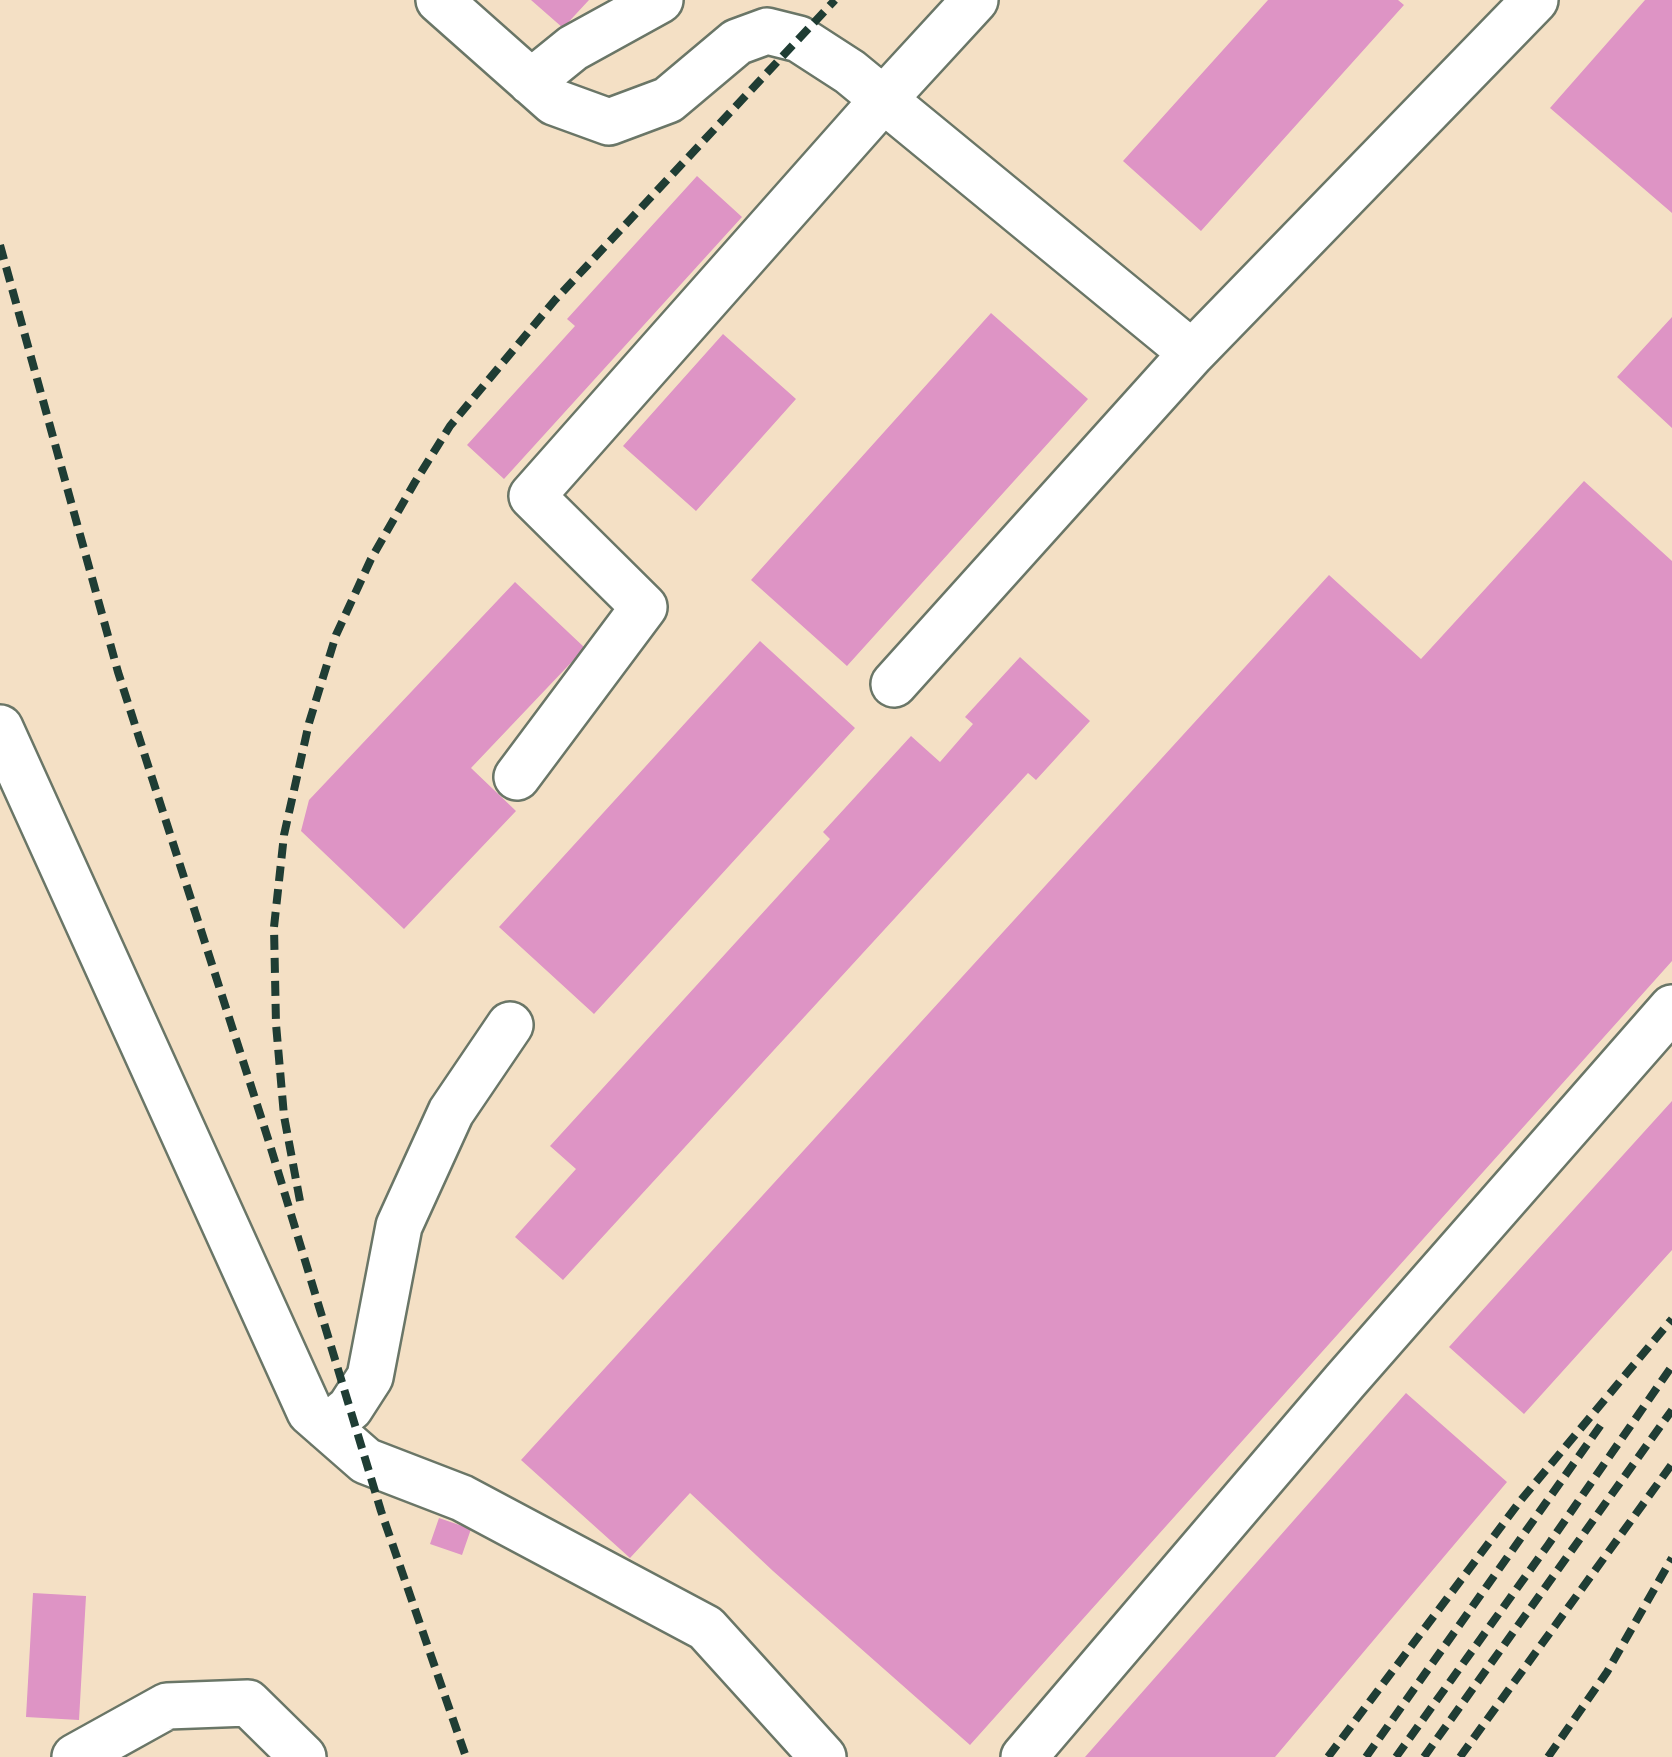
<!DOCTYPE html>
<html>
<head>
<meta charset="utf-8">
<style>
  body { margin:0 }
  canvas { display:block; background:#f4e0c5 }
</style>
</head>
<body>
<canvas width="1672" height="1757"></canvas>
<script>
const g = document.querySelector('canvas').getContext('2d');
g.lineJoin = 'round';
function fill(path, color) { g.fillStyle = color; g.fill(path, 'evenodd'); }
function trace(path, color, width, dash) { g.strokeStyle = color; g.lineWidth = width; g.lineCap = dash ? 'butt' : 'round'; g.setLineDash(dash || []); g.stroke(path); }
const building = new Path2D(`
  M 531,0 L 589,0 L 563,28 Z
  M 1268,0 L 1398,0 L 1404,5 L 1201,231 L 1123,161 Z
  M 1645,0 L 1672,0 L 1672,213 L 1550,108 Z
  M 697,176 L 742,217 L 504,479 L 467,445 L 575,326 L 567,319 Z
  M 991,313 L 1088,399 L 847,666 L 751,580 Z
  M 1672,317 L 1672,428 L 1617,377 Z
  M 723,334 L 796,399 L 696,511 L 623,446 Z
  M 1584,481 L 1672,561 L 1672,961 L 970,1745 L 773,1571 L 690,1493 L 630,1558 L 521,1460 L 1329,575 L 1421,659 Z
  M 515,582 L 585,648 L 471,768 L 516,811 L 404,929 L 301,831 L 309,800 Z
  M 760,641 L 855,728 L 594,1014 L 499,927 Z
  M 1020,657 L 1090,721 L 1036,780 L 1028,773 L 563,1280 L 515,1237 L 576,1169 L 550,1146 L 830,839 L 823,832 L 911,736 L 940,762 L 973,724 L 965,717 Z
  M 1672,1101 L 1672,1250 L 1524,1414 L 1449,1347 Z
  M 1406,1393 L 1507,1482 L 1275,1757 L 1085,1757 Z
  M 439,1518 L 471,1529 L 462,1555 L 430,1544 Z
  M 33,1593 L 86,1596 L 79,1720 L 26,1717 Z`);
const minor = new Path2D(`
  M 439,0 L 554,102 L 609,122 L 668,100 L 737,42 L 767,31 L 799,39 L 850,72 L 1192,353 L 894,684
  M 531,82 L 573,48 L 660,0
  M 1192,353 L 1535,0
  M 0,728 L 310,1412 L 366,1461 L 462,1498 L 706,1628 L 823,1757
  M 517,777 L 644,607 L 532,496 L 883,100 L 975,0
  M 327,1427 L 350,1408 L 370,1377 L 399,1226 L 451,1112 L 510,1025
  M 75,1757 L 167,1706 L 248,1703 L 303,1757
  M 1024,1757 L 1345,1381 L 1672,1008`);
const rail = new Path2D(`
  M 0,245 L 118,672 L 270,1145 L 381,1511 L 466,1757
  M 300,1201 L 284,1116 L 276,1024 L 274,927 L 284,835 L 309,723 L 336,635 L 371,559 L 415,482 L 450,426 L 555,300 L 835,0
  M 1328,1757 L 1521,1500 L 1672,1319
  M 1366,1757 L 1603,1422
  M 1396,1757 L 1548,1545 L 1672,1366
  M 1424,1757 L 1672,1410
  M 1460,1757 L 1672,1464
  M 1548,1757 L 1607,1672 L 1672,1558`);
fill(building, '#de94c5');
trace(minor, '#6a7667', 50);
trace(minor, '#fff', 45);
trace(rail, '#1f3d34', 8, [15, 8]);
</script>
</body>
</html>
